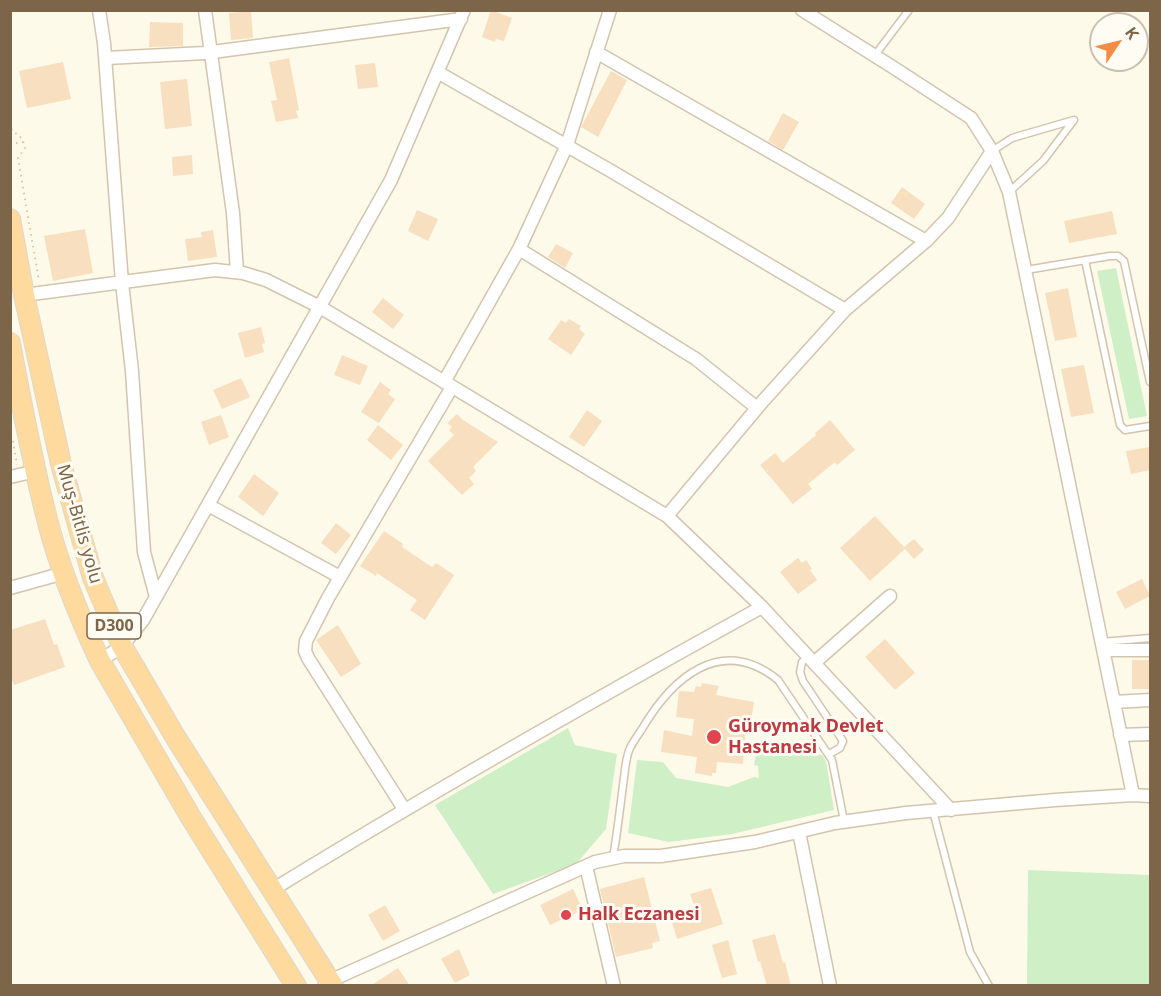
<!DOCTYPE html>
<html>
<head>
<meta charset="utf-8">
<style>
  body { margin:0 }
  #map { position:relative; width:1161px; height:996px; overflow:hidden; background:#fefaea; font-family:"Noto Sans",sans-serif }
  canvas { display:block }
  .frame { position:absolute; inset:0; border:12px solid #7d6549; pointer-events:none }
  .north { position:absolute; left:1089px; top:12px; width:60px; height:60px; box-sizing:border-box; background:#fffcf3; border:2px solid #cbc0af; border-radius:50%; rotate:55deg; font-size:16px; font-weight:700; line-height:24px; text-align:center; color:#7d6549 }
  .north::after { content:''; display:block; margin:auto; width:21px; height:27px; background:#f38c45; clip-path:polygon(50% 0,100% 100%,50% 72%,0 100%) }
</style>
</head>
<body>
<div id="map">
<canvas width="1161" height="996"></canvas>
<div class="frame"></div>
<div class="north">K</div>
</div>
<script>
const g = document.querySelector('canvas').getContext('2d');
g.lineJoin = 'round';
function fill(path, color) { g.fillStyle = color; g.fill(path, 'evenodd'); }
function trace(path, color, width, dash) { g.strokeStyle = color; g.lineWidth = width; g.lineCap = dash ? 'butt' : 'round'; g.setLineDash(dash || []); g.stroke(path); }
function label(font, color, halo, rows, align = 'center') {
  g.font = font + ' "Noto Sans",sans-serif'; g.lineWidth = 6; g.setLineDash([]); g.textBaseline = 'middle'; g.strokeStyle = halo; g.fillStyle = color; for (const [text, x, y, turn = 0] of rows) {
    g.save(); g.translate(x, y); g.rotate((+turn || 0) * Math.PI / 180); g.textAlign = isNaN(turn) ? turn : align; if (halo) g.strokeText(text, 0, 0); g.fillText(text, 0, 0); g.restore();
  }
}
const green = new Path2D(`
  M 1116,268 L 1147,416 L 1129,419 L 1097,271 Z
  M 568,728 L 575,745 L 617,754 L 606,829 L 576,864 L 493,894 L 435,805 Z
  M 758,741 L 822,755 L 826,761 L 834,810 L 732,834 L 669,842 L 628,833 L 637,760 L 663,762 L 676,778 L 728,787 L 754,777 L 759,778 L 758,766 L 754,765 Z
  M 1028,870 L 1150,875 L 1150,985 L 1027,985 Z`);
const building = new Path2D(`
  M 491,10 L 512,18 L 504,41 L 496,39 L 495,42 L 482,37 Z
  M 251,11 L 253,38 L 231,40 L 229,13 Z
  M 150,22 L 183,23 L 183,46 L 149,47 Z
  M 289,58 L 299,110 L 296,111 L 298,118 L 276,122 L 271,101 L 277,100 L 269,62 Z
  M 63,62 L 71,99 L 27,108 L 19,71 Z
  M 375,63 L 378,87 L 358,89 L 355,65 Z
  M 611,71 L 627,80 L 598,137 L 581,127 Z
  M 187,79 L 192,126 L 165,129 L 160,82 Z
  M 783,113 L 799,122 L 783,150 L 768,141 Z
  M 192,155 L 193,174 L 173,176 L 172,157 Z
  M 902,187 L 925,204 L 914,219 L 891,203 Z
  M 417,210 L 438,219 L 428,241 L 408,231 Z
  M 1112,211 L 1117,234 L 1069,243 L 1064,221 Z
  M 85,229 L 93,273 L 53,281 L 44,236 Z
  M 213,230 L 217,257 L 188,261 L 185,239 L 202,237 L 201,232 Z
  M 556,244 L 573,253 L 565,268 L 548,257 Z
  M 1068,288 L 1077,337 L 1055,341 L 1045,293 Z
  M 383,298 L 404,315 L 393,329 L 372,312 Z
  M 569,319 L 581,326 L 579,329 L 585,334 L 571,355 L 548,339 L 561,320 L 566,323 Z
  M 261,327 L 265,343 L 262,344 L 264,352 L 245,358 L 238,333 Z
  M 342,355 L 368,366 L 360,385 L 334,375 Z
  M 1084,365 L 1094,413 L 1071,417 L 1061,369 Z
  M 241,378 L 250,397 L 222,409 L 213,390 Z
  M 380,382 L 391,390 L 388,394 L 395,399 L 379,423 L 361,412 Z
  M 587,410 L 602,421 L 584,447 L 569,437 Z
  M 457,414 L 463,420 L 498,442 L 473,467 L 476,471 L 469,478 L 474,484 L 462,495 L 428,461 L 454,435 L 449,430 L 452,427 L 447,423 Z
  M 221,415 L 229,437 L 209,445 L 201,422 Z
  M 830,420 L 855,450 L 837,465 L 835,462 L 808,484 L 812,489 L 793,504 L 760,465 L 775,453 L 783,463 L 816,435 L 815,433 Z
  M 378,425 L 403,445 L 391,460 L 367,440 Z
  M 1150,447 L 1150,470 L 1131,474 L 1126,451 Z
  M 254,474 L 279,493 L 263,516 L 238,497 Z
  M 875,516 L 904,547 L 914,539 L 924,550 L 914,559 L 905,549 L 870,581 L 840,548 Z
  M 336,523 L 351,535 L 336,554 L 321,543 Z
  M 384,531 L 403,544 L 402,547 L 432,567 L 436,563 L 454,575 L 425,620 L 410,610 L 417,600 L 377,573 L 376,576 L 360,566 Z
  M 798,558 L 802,563 L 806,560 L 812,569 L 810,570 L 817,580 L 798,594 L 780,572 Z
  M 1142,579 L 1150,596 L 1125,609 L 1116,592 Z
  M 45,619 L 54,645 L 57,644 L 65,667 L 14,685 L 10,676 L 10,630 Z
  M 338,625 L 361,664 L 341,677 L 316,640 Z
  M 885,639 L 915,673 L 895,690 L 865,657 Z
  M 1132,660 L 1150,660 L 1150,689 L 1132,689 Z
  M 702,683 L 719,686 L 716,695 L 754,702 L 750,727 L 746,727 L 743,764 L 717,762 L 716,773 L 712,773 L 712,776 L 695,773 L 697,757 L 661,752 L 664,730 L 692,736 L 694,719 L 676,717 L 679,691 L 694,692 L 696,686 L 701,687 Z
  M 644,877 L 660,941 L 652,943 L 653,948 L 616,957 L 600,889 Z
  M 711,888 L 723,924 L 677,939 L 670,916 L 695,908 L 690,894 Z
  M 573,889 L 583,910 L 550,925 L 540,905 Z
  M 385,905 L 400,931 L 383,941 L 368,915 Z
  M 775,934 L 783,963 L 785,962 L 791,986 L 767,986 L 760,961 L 758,962 L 752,940 Z
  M 728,940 L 737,974 L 722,978 L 712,945 Z
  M 459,949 L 470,975 L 455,983 L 441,959 Z
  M 398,968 L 410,986 L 370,986 Z`);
const path = new Path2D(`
  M 10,123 L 12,131 C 20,136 23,138 25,148 L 18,158 L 39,281
  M 10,144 L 24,142
  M 13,441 L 17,465`);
const service = new Path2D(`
  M 875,55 L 909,10
  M 992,151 L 1012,138 L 1074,120
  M 1009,192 L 1043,161 L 1074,120
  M 1085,260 L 1120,425 L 1125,430 L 1150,426
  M 1026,270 L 1110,256 L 1118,256 L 1124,261 L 1150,382
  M 1101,642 L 1150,638
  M 808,657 L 802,662 L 800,672 L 803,681 L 843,741 L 840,748 L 829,754
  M 933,811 L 970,952 L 989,986
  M 613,858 C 617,834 620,809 623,785 C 625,773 625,759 630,748 C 633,742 638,735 642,729 C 672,678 721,634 778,680 L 832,760 L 844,821`);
const minor = new Path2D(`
  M 99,10 L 104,43 L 122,283 L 132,371 L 144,552 L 156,597
  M 205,10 L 233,213 L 237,272
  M 802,10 L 891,66 L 971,118 L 992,151 L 1009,192 L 1133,795
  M 596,52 L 926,241
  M 106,58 L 205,53 L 461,19
  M 439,73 L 611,171 L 845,310
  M 519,249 L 696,359 L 757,408
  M 24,295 L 215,270 L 243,273 L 266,280 L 320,307 L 667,516 L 763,401 L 845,310 L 926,241 L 948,218 L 992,151
  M 444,382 L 519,249 L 567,145 L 610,10
  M 10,477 L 36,471
  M 208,505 L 340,577
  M 667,516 L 762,607 L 951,810
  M 10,588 L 64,573
  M 1103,650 L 1150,650
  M 100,661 L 122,646 L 143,620 L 391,180 L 464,10
  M 814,663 L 890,596
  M 1114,702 L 1150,700
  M 1120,735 L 1150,734
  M 404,809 L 308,658 L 305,651 L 306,641 L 328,598 L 452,387
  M 799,832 L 830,986
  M 586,866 L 614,986
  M 272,890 C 433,791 597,698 762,607
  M 325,983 L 595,862 L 624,856 L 661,856 L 755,842 L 835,823 L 906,813 L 1055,800 L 1133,795 L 1150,796`);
const trunk = new Path2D(`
  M 10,219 L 24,295 L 61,464 L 93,578 L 122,646 L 176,738 L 333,986
  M 10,343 C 21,402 32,461 47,519 C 59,567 79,616 100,661 L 190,816 L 296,986`);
const markers = [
  [714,737,8,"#e0444e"],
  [566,915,6,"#e0444e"]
];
const shields = [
  [114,626,54]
];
const shieldNames = [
  ["D300",114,626]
];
const streetNames = [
  ["Muş-Bitlis yolu",79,524,74]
];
const healthNames = [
  ["Güroymak Devlet",728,727],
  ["Hastanesi",728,748],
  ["Halk Eczanesi",578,915]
];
fill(green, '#cfefc6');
fill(building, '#f7dfbf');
trace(service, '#d3c4ad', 9);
trace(minor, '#d3c4ad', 15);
trace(trunk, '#ddd7d0', 22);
trace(path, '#ddc3a1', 2, [1.5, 4.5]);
trace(service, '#fff', 6);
trace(minor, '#fff', 12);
trace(trunk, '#feda9e', 20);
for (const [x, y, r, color] of markers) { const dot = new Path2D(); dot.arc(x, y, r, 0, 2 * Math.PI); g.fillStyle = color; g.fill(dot); trace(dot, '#fffcf3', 2); }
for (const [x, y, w] of shields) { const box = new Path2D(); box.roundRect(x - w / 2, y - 13, w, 26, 4.5); g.fillStyle = '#fffcf3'; g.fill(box); trace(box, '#7d6549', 1.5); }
label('bold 16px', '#7d6549', null, shieldNames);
label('18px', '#7d6549', '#fffcf3', streetNames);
label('bold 18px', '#be3a42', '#fffcf3', healthNames, 'left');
</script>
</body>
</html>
